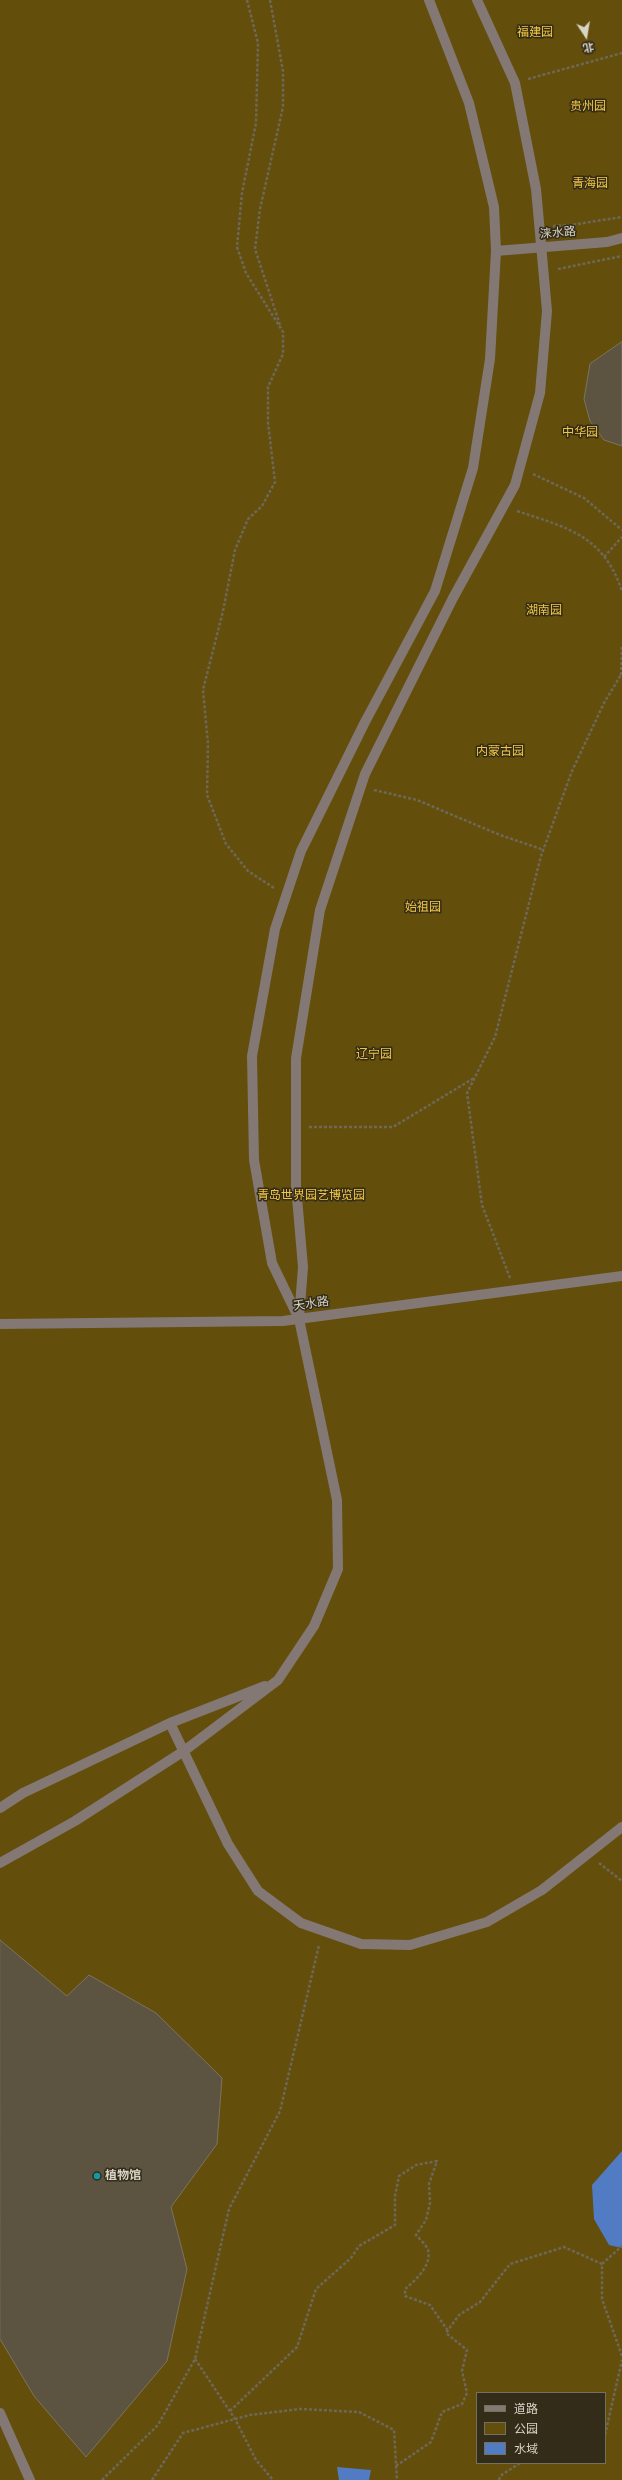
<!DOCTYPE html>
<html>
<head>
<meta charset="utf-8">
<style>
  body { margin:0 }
  #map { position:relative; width:622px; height:2480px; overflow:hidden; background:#332c18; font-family:"Open Sans","Noto Sans SC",sans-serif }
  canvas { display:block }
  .legend { position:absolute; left:476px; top:2392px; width:130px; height:72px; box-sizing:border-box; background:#332c18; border:1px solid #756f5e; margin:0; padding:5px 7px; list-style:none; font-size:12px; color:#d8d4c8 }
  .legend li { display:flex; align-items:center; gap:8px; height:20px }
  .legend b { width:20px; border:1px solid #756f5e }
  .north { position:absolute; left:566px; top:16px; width:40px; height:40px; -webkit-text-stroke:3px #332c18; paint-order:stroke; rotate:168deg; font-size:11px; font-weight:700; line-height:16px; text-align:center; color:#d8d4c8 }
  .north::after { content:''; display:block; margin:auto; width:14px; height:18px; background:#d8d4c8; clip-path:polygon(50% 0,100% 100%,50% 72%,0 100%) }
</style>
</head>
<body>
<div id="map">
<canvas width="622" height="2480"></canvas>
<ul class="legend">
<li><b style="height:5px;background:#837874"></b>道路</li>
<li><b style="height:11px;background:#634e0c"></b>公园</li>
<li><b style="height:11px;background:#517cc4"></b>水域</li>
</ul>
<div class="north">北</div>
</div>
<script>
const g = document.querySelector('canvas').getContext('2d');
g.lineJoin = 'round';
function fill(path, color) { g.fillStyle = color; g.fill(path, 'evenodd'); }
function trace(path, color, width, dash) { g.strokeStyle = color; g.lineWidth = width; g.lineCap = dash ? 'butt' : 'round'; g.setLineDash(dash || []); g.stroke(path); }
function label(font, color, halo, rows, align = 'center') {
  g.font = font + ' "Open Sans","Noto Sans SC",sans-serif'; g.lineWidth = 3; g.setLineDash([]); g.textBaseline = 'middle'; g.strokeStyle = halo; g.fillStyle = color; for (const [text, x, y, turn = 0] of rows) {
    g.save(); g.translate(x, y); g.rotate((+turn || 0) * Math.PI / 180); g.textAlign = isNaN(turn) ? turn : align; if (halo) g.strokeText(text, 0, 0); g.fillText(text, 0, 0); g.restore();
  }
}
const green = new Path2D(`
  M 0,0 L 622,0 L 622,2480 L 0,2480 ZM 477,2393 L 605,2393 L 605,2463 L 477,2463 Z`);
const water = new Path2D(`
  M 622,2151 L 622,2248 L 609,2245 L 594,2219 L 592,2185 Z
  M 337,2467 L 371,2470 L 369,2480 L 339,2480 Z`);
const building = new Path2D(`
  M 622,342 L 622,446 L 604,440 L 590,421 L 584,399 L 590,364 Z
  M 0,1940 L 67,1996 L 89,1975 L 156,2013 L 222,2078 L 217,2144 L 171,2207 L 187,2269 L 167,2361 L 86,2457 L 34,2396 L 0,2339 Z`);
const path = new Path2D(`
  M 247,0 L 258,43 L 256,123 L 242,193 L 237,247 L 246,273 L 283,332 L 283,354 L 268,387 L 268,422 L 275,482 L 262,506 L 248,519 L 235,550 L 223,611 L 203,690 L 208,744 L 207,795 L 226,844 L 248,871 L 274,888
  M 270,0 L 283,71 L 283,107 L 260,209 L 255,249 L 281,328
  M 528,79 L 622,53
  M 553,226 L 571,225 L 622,217
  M 558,269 L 622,256
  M 533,474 L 584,498 L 622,530
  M 517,511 C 568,528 603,535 622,591
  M 604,557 L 622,537
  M 621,675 L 622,645
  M 374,790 L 417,800 L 500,835 L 544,850
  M 309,1127 L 393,1127 L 474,1078
  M 510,1278 L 482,1205 L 467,1093 L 495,1037 L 541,856 L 572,771 L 604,703 L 622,673
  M 599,1863 L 622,1881
  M 602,2264 L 622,2246
  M 195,2359 L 235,2419 L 256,2460 L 273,2480
  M 230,2411 L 297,2347 L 316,2289 L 351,2258 L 359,2246 L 395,2225 L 395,2196 L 399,2176 L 416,2165 L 437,2161 L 429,2184 L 430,2203 L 426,2220 L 416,2235 C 420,2239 426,2245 428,2250 C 432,2265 416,2280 405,2289 L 405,2296 L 430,2305 L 448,2331
  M 605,2435 L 622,2360
  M 396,2466 L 431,2442 L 442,2412 L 462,2404 L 467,2393 L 462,2371 L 467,2350 L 446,2333 L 459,2315 L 480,2302 L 510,2264 L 564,2247 L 602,2264 L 602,2299 L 622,2356
  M 102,2480 L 158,2425 L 195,2359 L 229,2209 L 280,2111 L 319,1945
  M 152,2480 L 183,2433 L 250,2415 L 300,2409 L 359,2412 L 394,2430 L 397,2480
  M 499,2480 L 500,2476 L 520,2463`);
const minor = new Path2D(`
  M 496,251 L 607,242 L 622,238
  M 299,1319 L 303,1267 L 296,1186 L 296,1058 L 320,910 L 365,774 L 453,598 L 515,485 L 540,393 L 547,311 L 536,189 L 515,83 L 477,0
  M 0,1324 L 283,1321 L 622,1276
  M 170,1723 L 228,1844 L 258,1891 L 301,1923 L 361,1944 L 410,1945 L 487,1922 L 542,1890 L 622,1827
  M 0,1808 L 23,1793 L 170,1723 L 265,1686
  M 0,1863 L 75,1821 L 184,1751 L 278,1680 L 314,1626 L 338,1569 L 337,1500 L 299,1319 L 272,1263 L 254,1160 L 252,1056 L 275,929 L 301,851 L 365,722 L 435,591 L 473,468 L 490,359 L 496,251 L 494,207 L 469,103 L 429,0
  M 0,2413 L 30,2480`);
const markers = [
  [97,2176,4,"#0f9aa8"]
];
const parkNames = [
  ["福建园",535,33],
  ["贵州园",588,107],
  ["青海园",590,184],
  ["中华园",580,433],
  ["湖南园",544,611],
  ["内蒙古园",500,752],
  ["始祖园",423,908],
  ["辽宁园",374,1055],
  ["青岛世界园艺博览园",311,1196]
];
const streetNames = [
  ["涞水路",558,233,-5],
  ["天水路",311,1304,-8]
];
const poiNames = [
  ["植物馆",105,2176]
];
fill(green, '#634e0c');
fill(water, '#517cc4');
fill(building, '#5c5440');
trace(building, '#7c745f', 1);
trace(path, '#6e6856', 2.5, [3, 2]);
trace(minor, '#837874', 10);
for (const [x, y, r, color] of markers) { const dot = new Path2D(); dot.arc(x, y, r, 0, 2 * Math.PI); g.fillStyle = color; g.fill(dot); trace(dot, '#332c18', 1.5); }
label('12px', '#f2c642', '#332c18', parkNames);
label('12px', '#d8d4c8', '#332c18', streetNames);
label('bold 12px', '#d8d4c8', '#332c18', poiNames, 'left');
</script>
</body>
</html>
